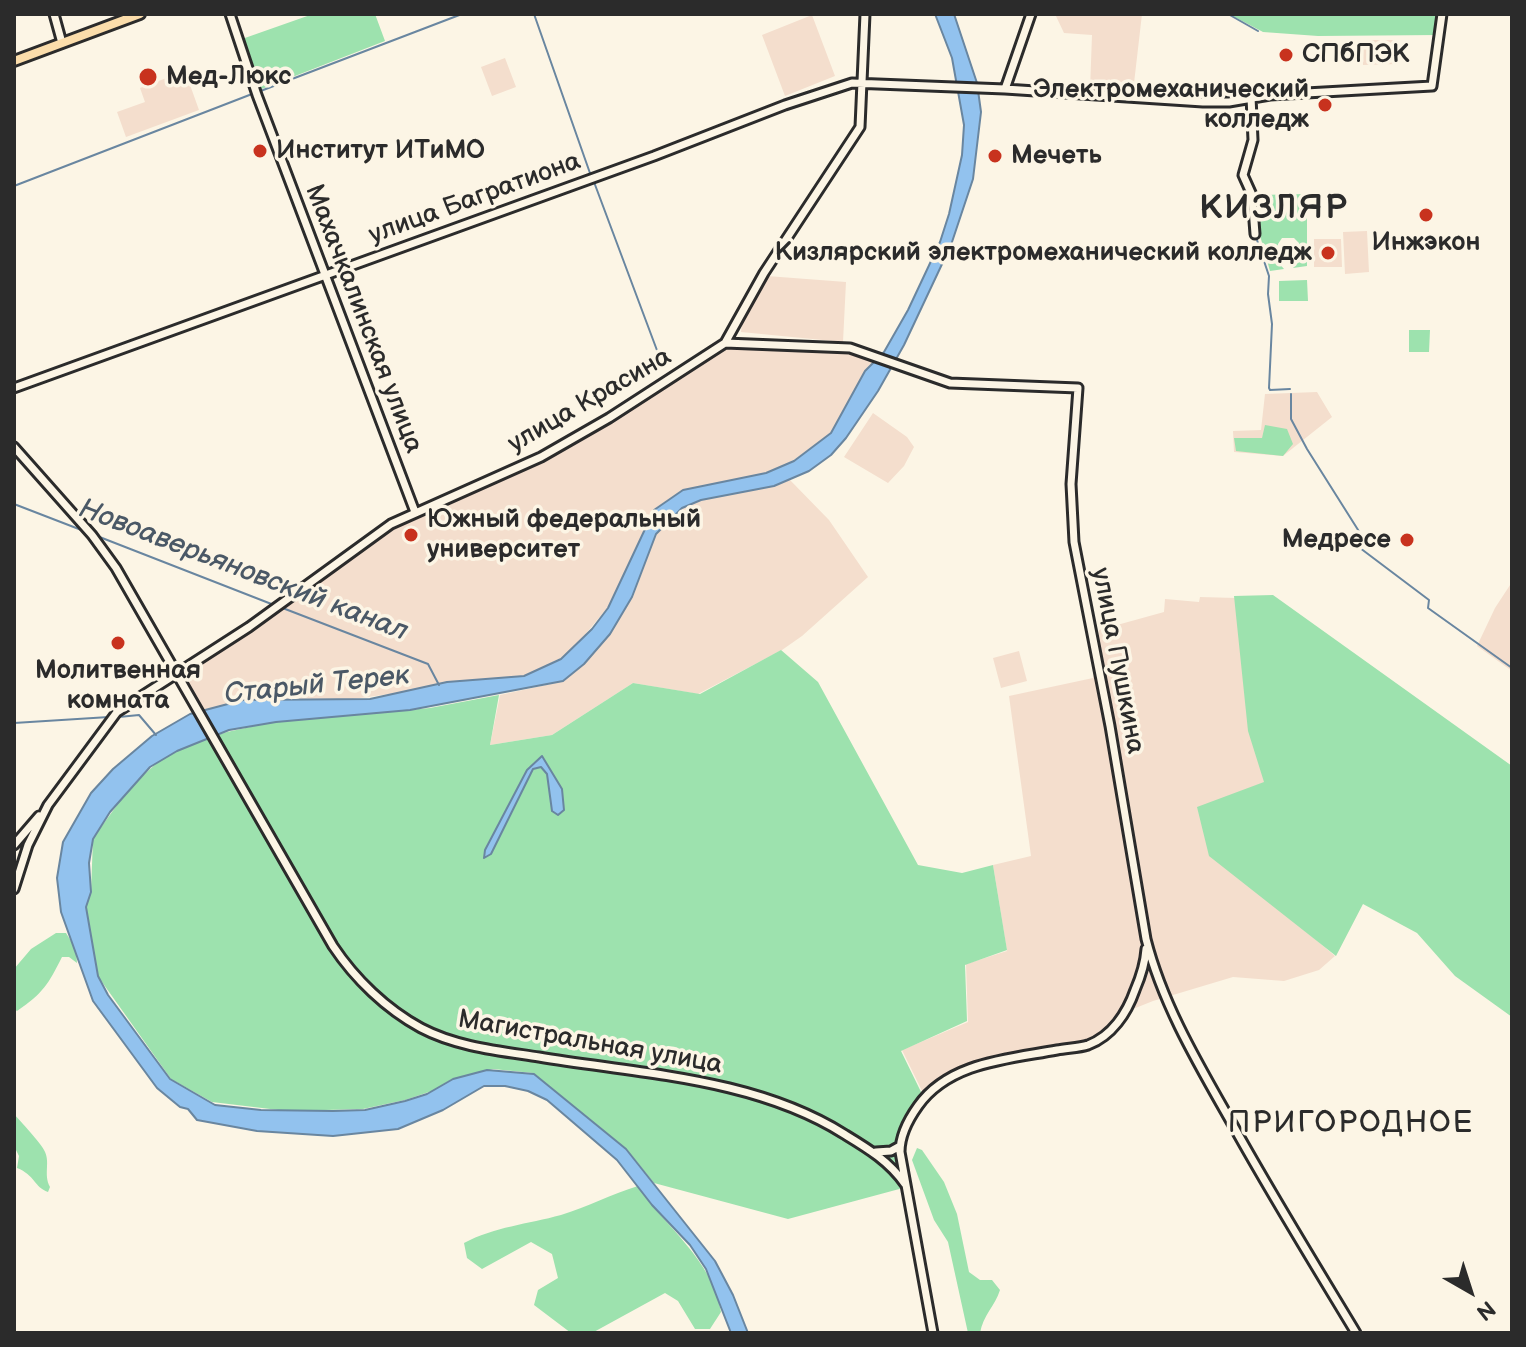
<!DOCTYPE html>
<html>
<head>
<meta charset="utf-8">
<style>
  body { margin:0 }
  #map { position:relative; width:1526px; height:1347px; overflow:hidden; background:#fcf5e5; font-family:"Balsamiq Sans",sans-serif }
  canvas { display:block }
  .frame { position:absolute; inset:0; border:16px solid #2b2b2b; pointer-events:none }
  .north { position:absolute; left:1430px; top:1251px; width:80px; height:80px; -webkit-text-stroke:6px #fcf5e5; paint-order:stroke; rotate:141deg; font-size:22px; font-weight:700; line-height:32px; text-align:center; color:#2b2b2b }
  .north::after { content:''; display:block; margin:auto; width:28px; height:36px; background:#2b2b2b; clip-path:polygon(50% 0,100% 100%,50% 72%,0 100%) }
</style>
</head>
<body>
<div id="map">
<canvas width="1526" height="1347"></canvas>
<div class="frame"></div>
<div class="north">N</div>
</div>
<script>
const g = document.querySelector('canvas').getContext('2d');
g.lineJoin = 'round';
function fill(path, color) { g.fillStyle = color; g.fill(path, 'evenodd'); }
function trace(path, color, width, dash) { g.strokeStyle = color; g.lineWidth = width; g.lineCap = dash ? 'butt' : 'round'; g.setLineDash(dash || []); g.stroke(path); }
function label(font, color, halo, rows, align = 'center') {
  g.font = font + ' "Balsamiq Sans",sans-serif'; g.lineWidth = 7; g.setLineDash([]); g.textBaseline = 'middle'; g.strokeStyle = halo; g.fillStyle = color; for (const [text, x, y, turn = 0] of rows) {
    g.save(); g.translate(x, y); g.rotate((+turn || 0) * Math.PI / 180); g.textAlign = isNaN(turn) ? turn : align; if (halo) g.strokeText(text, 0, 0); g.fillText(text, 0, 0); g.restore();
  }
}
const built = new Path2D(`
  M 1055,14 L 1142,14 L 1133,92 L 1090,90 L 1092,35 L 1064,33 Z
  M 812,15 L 835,76 L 785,96 L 762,35 Z
  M 1395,40 L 1396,64 L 1363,65 L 1362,40 Z
  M 505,58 L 516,87 L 492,96 L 481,67 Z
  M 185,71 L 199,110 L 126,137 L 117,112 L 145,102 L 140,88 Z
  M 1367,231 L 1369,272 L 1345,274 L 1343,232 Z
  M 1314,239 L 1341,239 L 1342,267 L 1314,267 Z
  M 767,276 L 846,282 L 843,342 L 741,332 L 743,311 Z
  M 723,345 L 851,350 L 874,363 L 865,372 L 830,434 L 791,462 L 767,473 L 682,490 L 654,509 L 608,607 L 573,649 L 559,659 L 524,676 L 446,682 L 398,693 L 345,700 L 250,699 L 198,711 L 176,672 L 257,622 L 396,522 L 539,461 Z
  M 1317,392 L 1332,417 L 1283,456 L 1234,452 L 1233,431 L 1261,430 L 1265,394 Z
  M 873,413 L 907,437 L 914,447 L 904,466 L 888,483 L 844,457 Z
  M 790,480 L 829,520 L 868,577 L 802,636 L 782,650 L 698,694 L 633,683 L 552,735 L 490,745 L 500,695 L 564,681 L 584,664 L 611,631 L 633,597 L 656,534 L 681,509 L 701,500 L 774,486 Z
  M 1512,582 L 1512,671 L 1477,646 L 1495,608 Z
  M 1200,597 L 1236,598 L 1269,782 L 1214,853 L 1335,956 L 1319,970 L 1284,981 L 1233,977 L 1153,1001 L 1123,1013 L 1110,1030 L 1079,1046 L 971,1064 L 923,1093 L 902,1050 L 968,1022 L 966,964 L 1007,951 L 993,865 L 1031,856 L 1009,696 L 1093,678 L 1099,630 L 1164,612 L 1165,599 L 1199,602 Z
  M 1019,651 L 1027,681 L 1001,688 L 993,658 Z`);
const green = new Path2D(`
  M 313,14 L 375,14 L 385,41 L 259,90 L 242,39 Z
  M 1229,14 L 1443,14 L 1438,35 L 1318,36 L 1263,32 Z
  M 1307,194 L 1307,266 L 1293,268 L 1298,262 L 1299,243 L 1294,238 L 1282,238 L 1278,244 L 1278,262 L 1284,269 L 1270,271 L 1259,232 L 1258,195 Z
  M 1307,280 L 1308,301 L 1279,301 L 1279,281 Z
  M 1409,330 L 1430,330 L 1429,352 L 1409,352 Z
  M 1265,425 L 1287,429 L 1293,444 L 1283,456 L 1236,451 L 1234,438 L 1262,438 Z
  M 1273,595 L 1512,766 L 1512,1017 L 1455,976 L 1417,933 L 1363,904 L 1336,956 L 1209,856 L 1197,807 L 1264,782 L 1248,731 L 1234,596 Z
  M 781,650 L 818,682 L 918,865 L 962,873 L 993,865 L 1007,950 L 965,965 L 967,1021 L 901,1051 L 922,1094 L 910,1111 L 895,1146 L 903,1188 L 788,1219 L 654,1183 L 627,1150 L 533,1073 L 493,1069 L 452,1079 L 432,1091 L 405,1100 L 363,1109 L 287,1111 L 212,1102 L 171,1079 L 97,975 L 86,907 L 91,892 L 93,838 L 131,786 L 158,762 L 190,744 L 227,732 L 273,722 L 430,708 L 499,695 L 490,745 L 552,735 L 633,683 L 700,694 Z
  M 56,933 L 66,933 L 76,949 L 77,963 L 69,957 L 62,957 C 48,985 43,993 17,1011 L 14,1009 L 14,969 L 31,949 Z
  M 14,1114 C 20,1121 41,1143 44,1150 C 51,1162 43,1174 50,1187 L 48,1192 C 34,1187 35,1175 17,1168 L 19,1156 L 14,1146 Z
  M 917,1148 L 922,1150 L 944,1182 L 957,1214 L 969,1272 L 980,1280 L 992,1280 L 1000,1290 C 995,1306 983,1315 980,1333 L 968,1333 L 948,1242 L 934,1220 L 912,1160 Z
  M 638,1186 C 666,1228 712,1259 721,1312 L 710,1329 L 695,1329 L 678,1301 L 665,1293 L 592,1333 L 571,1333 L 534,1305 L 538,1290 L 558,1278 L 552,1254 L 531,1242 L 482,1269 L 467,1258 L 464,1243 C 494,1227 528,1224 561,1215 C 587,1207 612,1194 638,1186 Z`);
const water = new Path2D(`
  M 935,14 L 954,14 L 977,83 L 981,112 L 973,179 L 951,245 L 904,345 L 878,391 L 846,438 L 831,455 L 809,471 L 774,486 L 701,500 L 682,508 L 656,534 L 632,597 L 610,634 L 584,664 L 563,681 L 410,710 L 276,722 L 229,730 L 177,751 L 150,767 L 110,812 L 93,839 L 89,863 L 91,892 L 86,907 L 98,976 L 108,995 L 170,1079 L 215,1105 L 261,1110 L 333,1111 L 365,1110 L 405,1101 L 427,1094 L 453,1079 L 487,1070 L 534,1074 L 626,1149 L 715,1261 L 733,1295 L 748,1333 L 731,1333 L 706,1269 L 690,1245 L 652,1205 L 617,1160 L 547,1100 L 528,1091 L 505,1086 L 484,1086 L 443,1110 L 398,1129 L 333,1136 L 257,1131 L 197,1120 L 188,1109 L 180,1107 L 157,1088 L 93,1001 L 61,912 L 57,878 L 63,842 L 91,793 L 113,769 L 152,736 L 190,714 L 243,700 L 370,699 L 447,682 L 524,676 L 561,659 L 592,629 L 608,608 L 654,510 L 683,490 L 766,473 L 794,461 L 831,433 L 865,371 L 884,352 L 908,310 L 940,242 L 949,214 L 962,155 L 964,125 L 952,58 Z
  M 542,756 L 562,789 L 564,810 L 558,815 L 552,811 L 547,774 L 541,767 L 533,769 L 491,854 L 484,858 L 485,850 L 527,770 Z`);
const stream = new Path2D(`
  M 534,14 L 591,176
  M 1228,14 L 1258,31
  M 258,92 L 462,14
  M 594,182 L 658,353
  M 14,186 L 252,94
  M 1256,237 L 1269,276 L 1268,294 L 1272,324 L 1269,388 L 1270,390 L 1290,389
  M 1291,394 L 1291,419 L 1307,449 L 1360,533 L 1360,548 L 1429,600 L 1428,608 L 1512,668
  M 14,504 L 84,531
  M 97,536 L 274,605
  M 280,607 L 428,664 L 439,685
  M 119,717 L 139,715 L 156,735
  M 14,723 L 109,717`);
const secondary = new Path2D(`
  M 54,14 L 62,43
  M 230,14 L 257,95 L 415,512
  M 1005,89 L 1031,14
  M 1251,97 L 1253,140 L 1243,175 L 1252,195 L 1255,234
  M 725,343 L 850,348 L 950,383 L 1078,388 L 1071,484 L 1074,542 L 1110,726 L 1146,939 C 1163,1006 1200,1067 1234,1127 C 1273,1197 1315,1265 1356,1333
  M 14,388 L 654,156 L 785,105 L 852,83 L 1005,89 L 1203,102 L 1229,102 L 1270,95 L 1432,86 L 1442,14
  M 14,447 L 92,535 L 116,568 L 333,946 C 355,979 386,1009 421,1028 C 457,1047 500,1051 539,1057 C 641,1074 755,1078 844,1134 C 867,1148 889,1161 905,1184
  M 14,845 L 39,816
  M 14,889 L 28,845 L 48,805 L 117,712 L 249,627 L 391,524 L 541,457 L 609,418 L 725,343 L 764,273 L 860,127 L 865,14
  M 876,1152 L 891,1151 L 900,1146
  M 933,1333 L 900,1152 C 900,1135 908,1120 918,1106 C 949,1062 1009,1059 1057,1050 C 1067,1048 1079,1048 1088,1045 C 1112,1036 1127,1013 1135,990 C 1141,976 1145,964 1146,949`);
const primary = new Path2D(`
  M 14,61 L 140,14`);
const markers = [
  [1286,55,8,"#c8321e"],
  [148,77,10,"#c8321e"],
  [1325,105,8,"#c8321e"],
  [260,151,8,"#c8321e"],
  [995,156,8,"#c8321e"],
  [1426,215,8,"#c8321e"],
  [1328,253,8,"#c8321e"],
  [411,535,8,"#c8321e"],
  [1407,540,8,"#c8321e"],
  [118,643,8,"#c8321e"]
];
const poiNames = [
  ["СПбПЭК",1302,55],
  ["Мед-Люкс",166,77],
  ["Электромеханический",1309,90,"right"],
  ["колледж",1309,120,"right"],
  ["Институт ИТиМО",276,151],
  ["Мечеть",1011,156],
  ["Инжэкон",1426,243,"center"],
  ["Кизлярский электромеханический колледж",1312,253,"right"],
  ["Южный федеральный",427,520],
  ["университет",427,550],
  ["Медресе",1391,540,"right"],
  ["Молитвенная",118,671,"center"],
  ["комната",118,701,"center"]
];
const streetNames = [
  ["улица Багратиона",475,199,-20],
  ["Махачкалинская улица",363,319,69],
  ["улица Красина",590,401,-30],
  ["улица Пушкина",1117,661,79],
  ["Магистральная улица",590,1043,10]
];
const waterNames = [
  ["Новоаверьяновский канал",243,571,21],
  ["Старый Терек",317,686,-6]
];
const quarterNames = [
  ["ПРИГОРОДНОЕ",1351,1124]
];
const districtNames = [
  ["КИЗЛЯР",1274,209]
];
fill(built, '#f4decd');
fill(green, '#9de2ae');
fill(water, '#92c2ee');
trace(water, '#6986a0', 2);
trace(stream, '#6986a0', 2);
trace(secondary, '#2b2b2b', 13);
trace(primary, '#2b2b2b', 14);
trace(secondary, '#fcf5e5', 7);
trace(primary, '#fbddab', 8);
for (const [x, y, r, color] of markers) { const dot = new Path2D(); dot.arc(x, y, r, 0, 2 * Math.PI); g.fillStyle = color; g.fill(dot); trace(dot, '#fcf5e5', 3); }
label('bold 26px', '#2b2b2b', '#fcf5e5', poiNames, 'left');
label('26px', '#2b2b2b', '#fcf5e5', streetNames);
label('italic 28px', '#4a5866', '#fcf5e5', waterNames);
g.letterSpacing = '2px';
label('30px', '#2b2b2b', '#fcf5e5', quarterNames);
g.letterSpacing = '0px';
g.letterSpacing = '2px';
label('bold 34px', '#2b2b2b', '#fcf5e5', districtNames);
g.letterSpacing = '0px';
</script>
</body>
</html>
